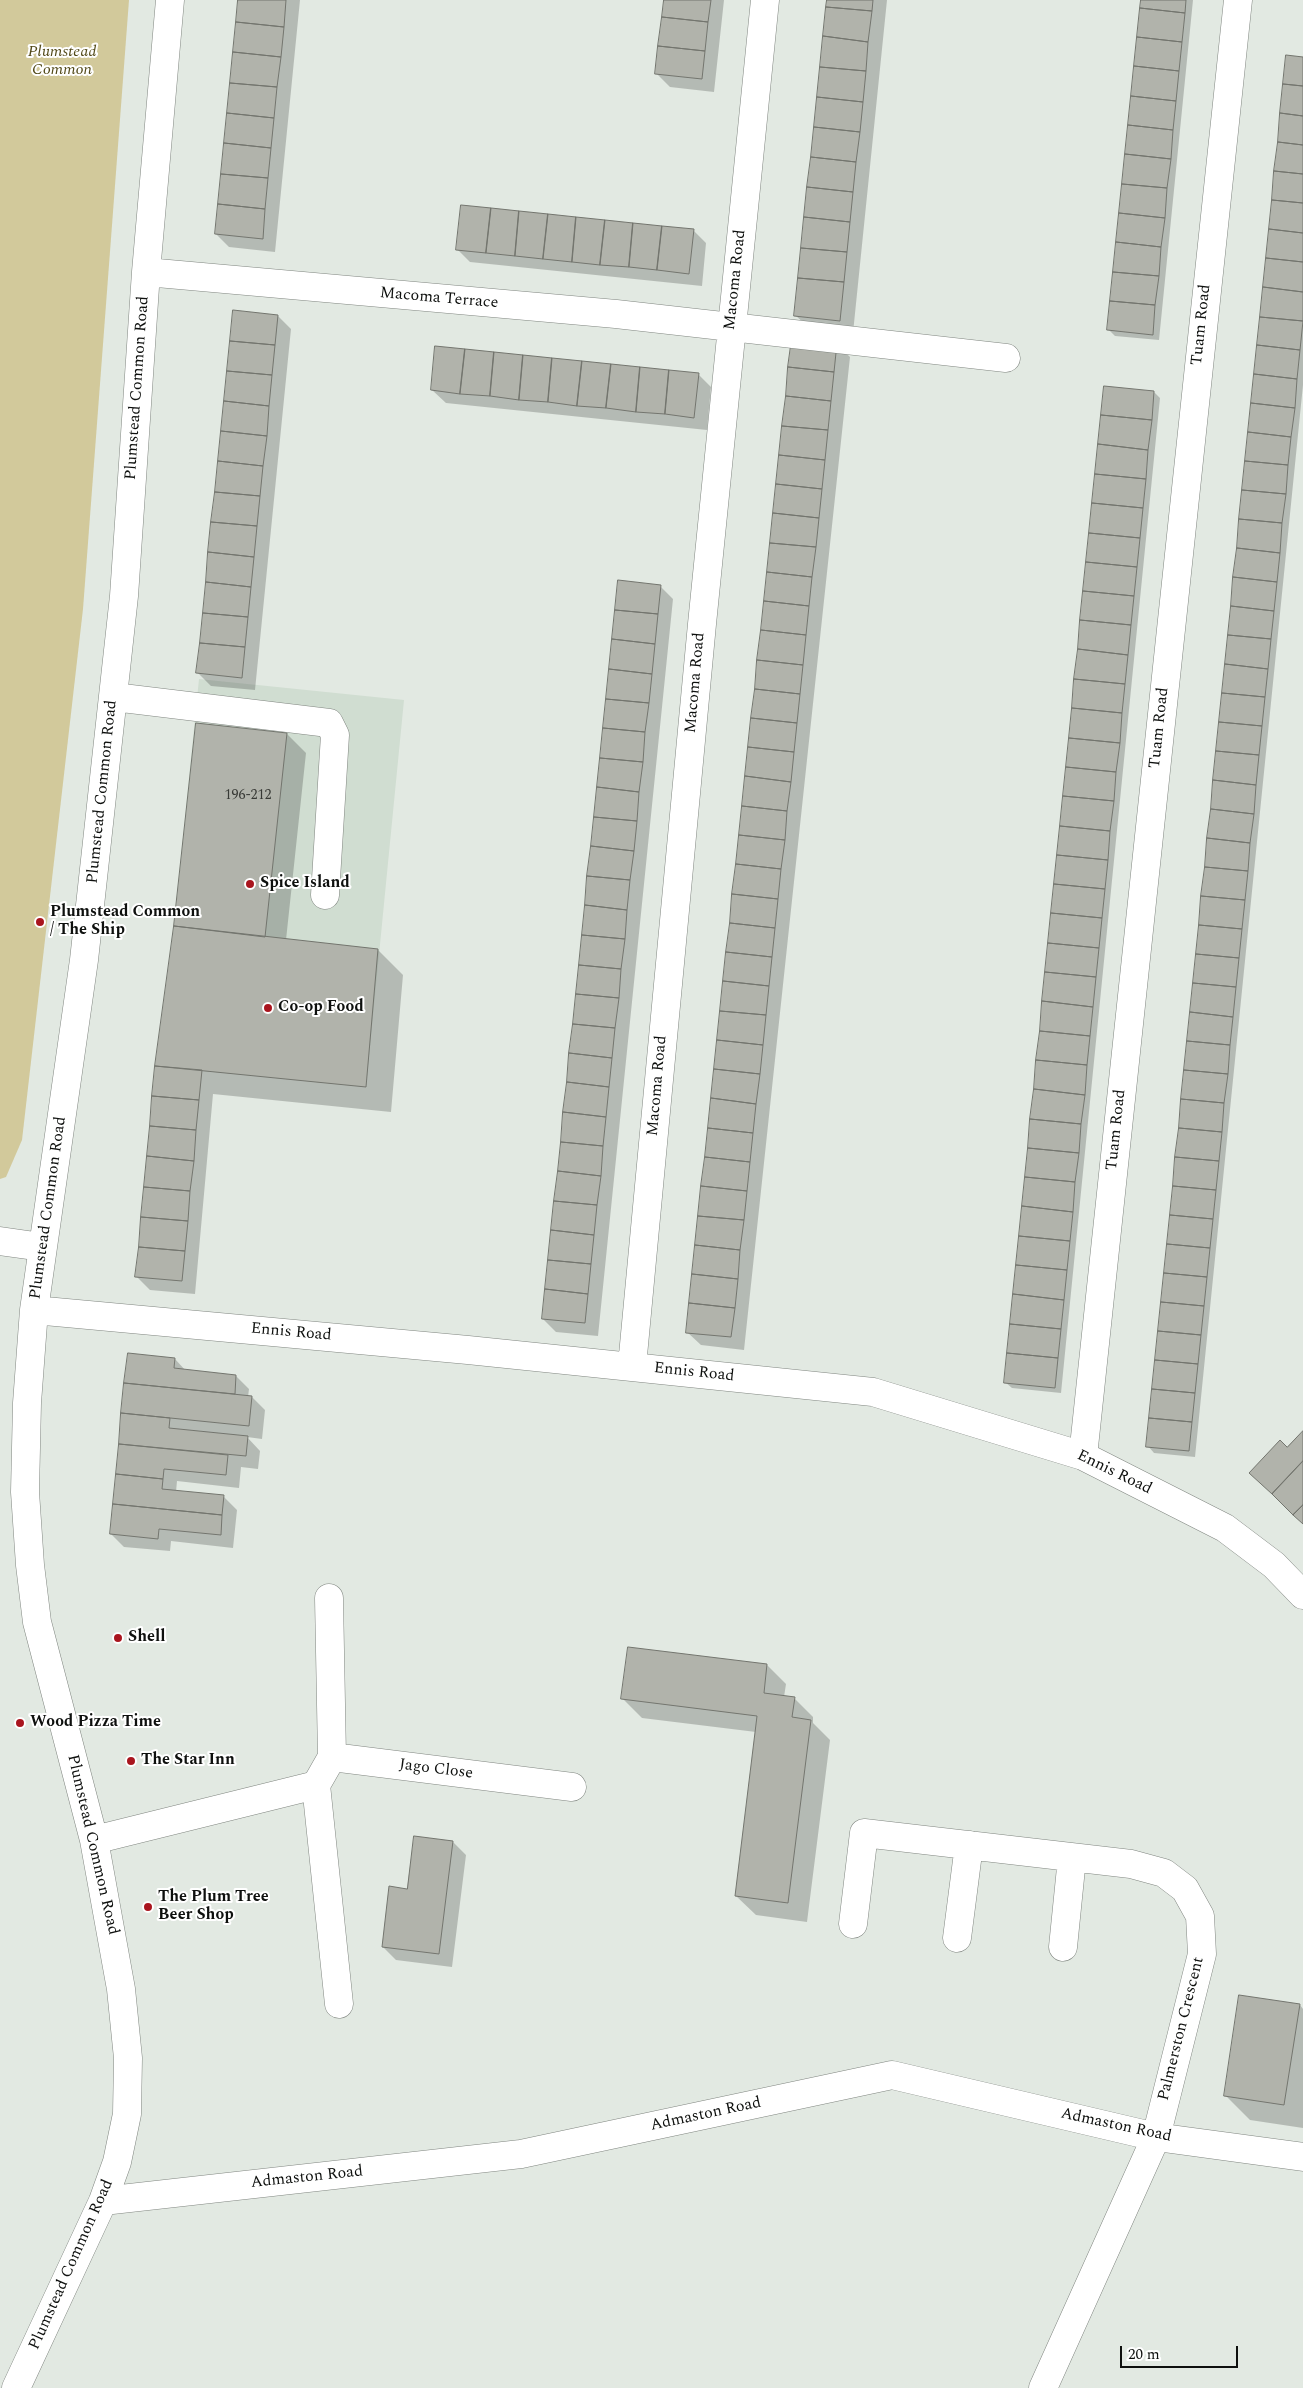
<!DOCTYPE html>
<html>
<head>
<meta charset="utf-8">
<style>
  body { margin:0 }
  #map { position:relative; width:1303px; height:2388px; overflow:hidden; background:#e2e9e2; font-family:Spectral,serif }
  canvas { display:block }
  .scale { position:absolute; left:1120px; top:2346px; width:118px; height:22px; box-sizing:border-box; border:2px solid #0e100e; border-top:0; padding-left:6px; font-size:15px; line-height:18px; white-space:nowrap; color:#0e100e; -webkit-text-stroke:4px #fff; paint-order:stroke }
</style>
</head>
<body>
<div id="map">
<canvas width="1303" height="2388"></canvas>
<div class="scale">20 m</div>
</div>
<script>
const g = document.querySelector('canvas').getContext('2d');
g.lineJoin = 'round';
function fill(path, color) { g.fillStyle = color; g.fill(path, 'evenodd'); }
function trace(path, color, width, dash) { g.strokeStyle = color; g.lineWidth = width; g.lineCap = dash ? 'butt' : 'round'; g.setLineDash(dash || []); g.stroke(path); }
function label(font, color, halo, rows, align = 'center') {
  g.font = font + ' Spectral,serif'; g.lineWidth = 4; g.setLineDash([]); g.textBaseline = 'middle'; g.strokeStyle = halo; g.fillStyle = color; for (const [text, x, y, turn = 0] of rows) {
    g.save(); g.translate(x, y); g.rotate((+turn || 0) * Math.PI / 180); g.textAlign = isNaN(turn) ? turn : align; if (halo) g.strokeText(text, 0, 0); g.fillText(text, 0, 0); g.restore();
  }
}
const built = new Path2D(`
  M 199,679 L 404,700 L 366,1087 L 155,1066 L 174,926 Z`);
const green = new Path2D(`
  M 0,0 L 129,0 L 83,609 L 22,1140 L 6,1177 L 0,1179 Z`);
const shadow = new Path2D(`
  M 240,0 L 300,0 L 275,252 L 229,247 L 216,234 Z
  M 665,0 L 724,0 L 714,92 L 670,87 L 657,74 Z
  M 828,0 L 887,0 L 853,333 L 809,328 L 795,315 Z
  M 1142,0 L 1193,0 L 1159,340 L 1115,336 L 1108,329 Z
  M 1303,58 L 1303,385 L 1195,1457 L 1154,1453 L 1148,1446 Z
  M 693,230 L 706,243 L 702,286 L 470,262 L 457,249 Z
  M 234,312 L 278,316 L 291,329 L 255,690 L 211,686 L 198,673 Z
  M 837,344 L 850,357 L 744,1350 L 701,1345 L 687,1332 Z
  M 698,374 L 711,387 L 707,430 L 446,403 L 432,390 Z
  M 1154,392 L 1160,398 L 1061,1393 L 1012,1388 L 1005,1382 Z
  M 660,586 L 673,599 L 598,1336 L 556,1332 L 543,1319 Z
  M 287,734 L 306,753 L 286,940 L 378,950 L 403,975 L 391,1112 L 213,1094 L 195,1294 L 150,1290 L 137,1277 Z
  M 129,1354 L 175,1359 L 186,1371 L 236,1376 L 249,1389 L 248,1397 L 252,1397 L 265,1410 L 262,1439 L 247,1437 L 260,1451 L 258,1469 L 241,1467 L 239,1488 L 177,1481 L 176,1492 L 224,1497 L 237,1510 L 233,1548 L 171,1541 L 170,1551 L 124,1547 L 111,1534 Z
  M 767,1665 L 786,1684 L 784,1697 L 794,1698 L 813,1717 L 813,1723 L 830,1740 L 807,1922 L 756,1915 L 736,1896 L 756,1732 L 642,1718 L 623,1699 Z
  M 453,1842 L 466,1855 L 452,1967 L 396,1960 L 383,1947 L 408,1890 Z
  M 1300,2005 L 1303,2009 L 1303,2128 L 1250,2120 L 1225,2095 Z`);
const building = new Path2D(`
  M 238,0 L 286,0 L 284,27 L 236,22 Z
  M 664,0 L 711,0 L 708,22 L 662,17 Z
  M 827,0 L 873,0 L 872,11 L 826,7 Z
  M 1141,0 L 1186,0 L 1185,13 L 1140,8 Z
  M 826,7 L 872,11 L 868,42 L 823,36 Z
  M 1140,8 L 1185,13 L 1182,42 L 1137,37 Z
  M 662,17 L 708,22 L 705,51 L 658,46 Z
  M 236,22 L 284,27 L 281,57 L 233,52 Z
  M 823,36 L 868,42 L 866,71 L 820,67 Z
  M 1137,37 L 1182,42 L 1179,71 L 1134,66 Z
  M 658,46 L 705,51 L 702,79 L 655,74 Z
  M 233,52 L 281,57 L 277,87 L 230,83 Z
  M 1286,55 L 1303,57 L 1303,86 L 1283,84 Z
  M 1134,66 L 1179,71 L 1176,101 L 1131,96 Z
  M 820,67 L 866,71 L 863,102 L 817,97 Z
  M 230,83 L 277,87 L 274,118 L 227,113 Z
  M 1283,84 L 1303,86 L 1303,116 L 1280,113 Z
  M 1131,96 L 1176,101 L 1173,130 L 1128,125 Z
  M 817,97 L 863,102 L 860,132 L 814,127 Z
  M 227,113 L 274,118 L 271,148 L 224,143 Z
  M 1280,113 L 1303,116 L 1303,145 L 1278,142 Z
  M 1128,125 L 1173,130 L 1171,159 L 1125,154 Z
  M 814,127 L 860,132 L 856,162 L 811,157 Z
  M 1278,142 L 1303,145 L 1303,174 L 1274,171 Z
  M 224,143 L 271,148 L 268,178 L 221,174 Z
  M 1125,154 L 1171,159 L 1167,188 L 1122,184 Z
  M 811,157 L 856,162 L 853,192 L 807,187 Z
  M 1274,171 L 1303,174 L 1303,203 L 1272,200 Z
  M 221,174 L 268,178 L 265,209 L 218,204 Z
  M 1122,184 L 1167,188 L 1165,218 L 1119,213 Z
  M 807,187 L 853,192 L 850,222 L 804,217 Z
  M 1272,200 L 1303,203 L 1303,233 L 1269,229 Z
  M 218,204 L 265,209 L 263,239 L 215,234 Z
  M 461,205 L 491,208 L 486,253 L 456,250 Z
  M 491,208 L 519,211 L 515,256 L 486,253 Z
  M 519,211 L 548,214 L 543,259 L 515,256 Z
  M 1119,213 L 1165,218 L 1161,247 L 1116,242 Z
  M 548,214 L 576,217 L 572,262 L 543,259 Z
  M 576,217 L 605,220 L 600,265 L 572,262 Z
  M 804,217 L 850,222 L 847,252 L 801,248 Z
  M 605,220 L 633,223 L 629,267 L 600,265 Z
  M 633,223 L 662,226 L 657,270 L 629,267 Z
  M 662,226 L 694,229 L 689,274 L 657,270 Z
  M 1269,229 L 1303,233 L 1303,262 L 1266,258 Z
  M 1116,242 L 1161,247 L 1159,276 L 1113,272 Z
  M 801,248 L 847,252 L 844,282 L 798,278 Z
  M 1266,258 L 1303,262 L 1303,292 L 1263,287 Z
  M 1113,272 L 1159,276 L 1155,305 L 1110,301 Z
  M 798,278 L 844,282 L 840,321 L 794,316 Z
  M 1263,287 L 1303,292 L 1303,321 L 1260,317 Z
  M 1110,301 L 1155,305 L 1153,335 L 1107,330 Z
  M 233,310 L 278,315 L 275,345 L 230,341 Z
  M 1260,317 L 1303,321 L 1300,350 L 1257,345 Z
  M 792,338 L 837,343 L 834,372 L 788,367 Z
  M 230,341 L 275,345 L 272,375 L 227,371 Z
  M 1257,345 L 1300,350 L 1297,379 L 1254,374 Z
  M 435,346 L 465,349 L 460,394 L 431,390 Z
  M 465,349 L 494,352 L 490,396 L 460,394 Z
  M 494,352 L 523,355 L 519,400 L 490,396 Z
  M 523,355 L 552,358 L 548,402 L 519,400 Z
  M 552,358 L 582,361 L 577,406 L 548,402 Z
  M 582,361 L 611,364 L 606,408 L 577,406 Z
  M 611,364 L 640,367 L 636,412 L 606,408 Z
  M 640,367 L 669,370 L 665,414 L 636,412 Z
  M 788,367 L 834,372 L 831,401 L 786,396 Z
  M 669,370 L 699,373 L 694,418 L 665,414 Z
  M 227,371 L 272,375 L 269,406 L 224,401 Z
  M 1254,374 L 1297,379 L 1295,408 L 1251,403 Z
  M 1104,386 L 1154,391 L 1152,420 L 1101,415 Z
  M 786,396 L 831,401 L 828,430 L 782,426 Z
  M 224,401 L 269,406 L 267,436 L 221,431 Z
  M 1251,403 L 1295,408 L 1291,437 L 1248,432 Z
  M 1101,415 L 1152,420 L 1148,450 L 1098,444 Z
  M 782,426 L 828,430 L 825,460 L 779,455 Z
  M 221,431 L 267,436 L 263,466 L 218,461 Z
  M 1248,432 L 1291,437 L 1288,465 L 1245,461 Z
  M 1098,444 L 1148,450 L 1146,479 L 1095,474 Z
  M 779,455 L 825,460 L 822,489 L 776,484 Z
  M 218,461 L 263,466 L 260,496 L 215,492 Z
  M 1245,461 L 1288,465 L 1286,494 L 1242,490 Z
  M 1095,474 L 1146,479 L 1143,508 L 1092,503 Z
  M 776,484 L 822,489 L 819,518 L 773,513 Z
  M 1242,490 L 1286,494 L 1282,523 L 1239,519 Z
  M 215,492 L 260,496 L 257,526 L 211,522 Z
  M 1092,503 L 1143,508 L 1140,538 L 1089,533 Z
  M 773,513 L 819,518 L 816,547 L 770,543 Z
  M 1239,519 L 1282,523 L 1280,553 L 1237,548 Z
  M 211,522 L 257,526 L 254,557 L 208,552 Z
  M 1089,533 L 1140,538 L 1137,567 L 1086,562 Z
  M 770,543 L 816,547 L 812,577 L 767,572 Z
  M 1237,548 L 1280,553 L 1277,582 L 1233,577 Z
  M 208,552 L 254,557 L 251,587 L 206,582 Z
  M 1086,562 L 1137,567 L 1134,596 L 1083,591 Z
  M 767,572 L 812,577 L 809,606 L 764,601 Z
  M 1233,577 L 1277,582 L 1274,611 L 1231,606 Z
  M 618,580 L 661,585 L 658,614 L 615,610 Z
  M 206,582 L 251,587 L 248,617 L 203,613 Z
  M 1083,591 L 1134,596 L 1131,625 L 1080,620 Z
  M 764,601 L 809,606 L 806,635 L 761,630 Z
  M 1231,606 L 1274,611 L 1271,639 L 1228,635 Z
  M 615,610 L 658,614 L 655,644 L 612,639 Z
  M 203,613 L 248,617 L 245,647 L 200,643 Z
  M 1080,620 L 1131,625 L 1128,655 L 1078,649 Z
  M 761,630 L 806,635 L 803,665 L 757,660 Z
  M 1228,635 L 1271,639 L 1268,669 L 1225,664 Z
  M 612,639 L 655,644 L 652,674 L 609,669 Z
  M 200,643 L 245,647 L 242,678 L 196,673 Z
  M 1078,649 L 1128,655 L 1125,684 L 1074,679 Z
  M 757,660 L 803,665 L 800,694 L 755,689 Z
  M 1225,664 L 1268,669 L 1265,697 L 1222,693 Z
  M 609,669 L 652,674 L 649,703 L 606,699 Z
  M 1074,679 L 1125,684 L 1122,713 L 1072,708 Z
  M 755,689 L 800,694 L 797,723 L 751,718 Z
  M 1222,693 L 1265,697 L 1262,726 L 1219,722 Z
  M 606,699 L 649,703 L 645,732 L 603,728 Z
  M 1072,708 L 1122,713 L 1120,743 L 1069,738 Z
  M 751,718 L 797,723 L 794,752 L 748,747 Z
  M 1219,722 L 1262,726 L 1259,755 L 1216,751 Z
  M 196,723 L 287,733 L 265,937 L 174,926 Z
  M 603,728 L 645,732 L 643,762 L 600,758 Z
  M 1069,738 L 1120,743 L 1116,772 L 1066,767 Z
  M 748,747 L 794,752 L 791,782 L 745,776 Z
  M 1216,751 L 1259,755 L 1256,785 L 1213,780 Z
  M 600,758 L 643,762 L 639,792 L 597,787 Z
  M 1066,767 L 1116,772 L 1114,801 L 1063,796 Z
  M 745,776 L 791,782 L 787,811 L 742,806 Z
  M 1213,780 L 1256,785 L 1254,814 L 1211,809 Z
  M 597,787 L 639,792 L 637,821 L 594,817 Z
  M 1063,796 L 1114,801 L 1110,831 L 1060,826 Z
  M 742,806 L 787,811 L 785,840 L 739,835 Z
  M 1211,809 L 1254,814 L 1250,843 L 1207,838 Z
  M 594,817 L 637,821 L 634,851 L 591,846 Z
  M 1060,826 L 1110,831 L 1108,860 L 1057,855 Z
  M 739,835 L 785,840 L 781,869 L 736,864 Z
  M 1207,838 L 1250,843 L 1248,871 L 1205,867 Z
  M 591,846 L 634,851 L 630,880 L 587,876 Z
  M 1057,855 L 1108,860 L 1105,889 L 1054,884 Z
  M 736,864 L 781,869 L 778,899 L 732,894 Z
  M 1205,867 L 1248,871 L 1245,900 L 1201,896 Z
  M 587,876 L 630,880 L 627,910 L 585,905 Z
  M 1054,884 L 1105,889 L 1102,918 L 1051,913 Z
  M 732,894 L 778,899 L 775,928 L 730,923 Z
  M 1201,896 L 1245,900 L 1242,929 L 1199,925 Z
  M 585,905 L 627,910 L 625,939 L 582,935 Z
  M 1051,913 L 1102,918 L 1099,948 L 1048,943 Z
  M 730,923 L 775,928 L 772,957 L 726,952 Z
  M 1199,925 L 1242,929 L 1239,958 L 1196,954 Z
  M 174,926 L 378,949 L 366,1087 L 155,1066 Z
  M 582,935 L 625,939 L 621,969 L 579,965 Z
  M 1048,943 L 1099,948 L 1096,977 L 1045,972 Z
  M 726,952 L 772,957 L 769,986 L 723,981 Z
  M 1196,954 L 1239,958 L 1236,987 L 1193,983 Z
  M 579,965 L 621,969 L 619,998 L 576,994 Z
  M 1045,972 L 1096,977 L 1093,1007 L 1042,1001 Z
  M 723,981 L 769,986 L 766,1015 L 720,1011 Z
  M 1193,983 L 1236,987 L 1233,1017 L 1190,1012 Z
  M 576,994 L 619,998 L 615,1028 L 573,1024 Z
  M 1042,1001 L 1093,1007 L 1090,1036 L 1040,1031 Z
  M 720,1011 L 766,1015 L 763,1045 L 717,1040 Z
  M 1190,1012 L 1233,1017 L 1230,1045 L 1187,1041 Z
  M 573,1024 L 615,1028 L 612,1058 L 569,1053 Z
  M 1040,1031 L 1090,1036 L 1087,1065 L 1036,1060 Z
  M 717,1040 L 763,1045 L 760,1074 L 714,1069 Z
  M 1187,1041 L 1230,1045 L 1228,1074 L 1184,1070 Z
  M 569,1053 L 612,1058 L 609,1087 L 567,1082 Z
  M 1036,1060 L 1087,1065 L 1085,1095 L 1034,1089 Z
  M 155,1066 L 202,1070 L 199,1100 L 152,1096 Z
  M 714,1069 L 760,1074 L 756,1104 L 711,1098 Z
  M 1184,1070 L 1228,1074 L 1224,1103 L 1181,1099 Z
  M 567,1082 L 609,1087 L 606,1117 L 563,1112 Z
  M 1034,1089 L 1085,1095 L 1081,1124 L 1030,1119 Z
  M 152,1096 L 199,1100 L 196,1130 L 150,1126 Z
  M 711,1098 L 756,1104 L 753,1133 L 708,1128 Z
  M 1181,1099 L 1224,1103 L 1222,1132 L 1179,1128 Z
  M 563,1112 L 606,1117 L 603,1146 L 561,1142 Z
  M 1030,1119 L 1081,1124 L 1079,1153 L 1028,1148 Z
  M 150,1126 L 196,1130 L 194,1161 L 147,1156 Z
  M 708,1128 L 753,1133 L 750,1162 L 705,1157 Z
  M 1179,1128 L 1222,1132 L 1219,1161 L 1175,1157 Z
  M 561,1142 L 603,1146 L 601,1176 L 558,1171 Z
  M 1028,1148 L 1079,1153 L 1075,1182 L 1025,1177 Z
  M 147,1156 L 194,1161 L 190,1191 L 144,1187 Z
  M 705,1157 L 750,1162 L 747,1191 L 701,1186 Z
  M 1175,1157 L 1219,1161 L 1216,1190 L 1173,1186 Z
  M 558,1171 L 601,1176 L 597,1205 L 554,1201 Z
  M 1025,1177 L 1075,1182 L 1073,1212 L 1022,1206 Z
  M 701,1186 L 747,1191 L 744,1220 L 698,1216 Z
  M 1173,1186 L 1216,1190 L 1213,1219 L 1170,1215 Z
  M 144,1187 L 190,1191 L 188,1221 L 141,1217 Z
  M 554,1201 L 597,1205 L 594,1235 L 551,1230 Z
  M 1022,1206 L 1073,1212 L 1070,1241 L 1019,1236 Z
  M 1170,1215 L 1213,1219 L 1210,1248 L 1167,1244 Z
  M 698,1216 L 744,1220 L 740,1250 L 695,1245 Z
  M 141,1217 L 188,1221 L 185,1251 L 139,1247 Z
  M 551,1230 L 594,1235 L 591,1264 L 548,1260 Z
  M 1019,1236 L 1070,1241 L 1067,1270 L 1016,1265 Z
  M 1167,1244 L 1210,1248 L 1207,1277 L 1164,1273 Z
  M 695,1245 L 740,1250 L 738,1279 L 692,1274 Z
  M 139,1247 L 185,1251 L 182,1281 L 135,1277 Z
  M 548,1260 L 591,1264 L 588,1294 L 545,1289 Z
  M 1016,1265 L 1067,1270 L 1064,1300 L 1013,1294 Z
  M 1164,1273 L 1207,1277 L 1204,1306 L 1161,1302 Z
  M 692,1274 L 738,1279 L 735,1308 L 689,1303 Z
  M 545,1289 L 588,1294 L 585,1323 L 542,1319 Z
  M 1013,1294 L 1064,1300 L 1061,1329 L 1010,1324 Z
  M 1161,1302 L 1204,1306 L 1201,1335 L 1158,1331 Z
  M 689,1303 L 735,1308 L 731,1337 L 686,1333 Z
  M 1010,1324 L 1061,1329 L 1058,1358 L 1007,1353 Z
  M 1158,1331 L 1201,1335 L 1198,1364 L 1155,1360 Z
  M 128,1353 L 175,1358 L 174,1368 L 236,1375 L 235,1394 L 124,1383 Z
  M 1007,1353 L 1058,1358 L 1055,1388 L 1004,1383 Z
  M 1155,1360 L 1198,1364 L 1195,1393 L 1152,1389 Z
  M 124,1383 L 252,1396 L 249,1426 L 121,1413 Z
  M 1152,1389 L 1195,1393 L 1192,1422 L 1149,1418 Z
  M 121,1413 L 170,1418 L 169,1428 L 248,1436 L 246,1456 L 119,1444 Z
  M 1149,1418 L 1192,1422 L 1189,1451 L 1146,1447 Z
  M 1303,1431 L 1303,1461 L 1272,1494 L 1249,1473 L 1280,1440 L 1287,1447 Z
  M 119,1444 L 228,1455 L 226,1475 L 164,1469 L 163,1479 L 116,1474 Z
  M 1303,1461 L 1303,1505 L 1293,1515 L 1272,1494 Z
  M 116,1474 L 163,1479 L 162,1489 L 224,1495 L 222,1515 L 113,1504 Z
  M 113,1504 L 222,1515 L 221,1535 L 159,1529 L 158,1539 L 110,1534 Z
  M 1303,1505 L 1303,1524 L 1293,1515 Z
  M 628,1647 L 767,1664 L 764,1693 L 795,1697 L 792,1717 L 811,1720 L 788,1903 L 735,1896 L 757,1716 L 621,1699 Z
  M 414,1836 L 453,1841 L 439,1954 L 382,1947 L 389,1886 L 407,1889 Z
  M 1239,1995 L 1300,2004 L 1284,2105 L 1224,2096 Z`);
const minor = new Path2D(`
  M 146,272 L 616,314 L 1006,358
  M 114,697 L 329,723 L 335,735 L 325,895
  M 0,1241 L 42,1247
  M 34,1310 L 468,1350 L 873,1392 L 1083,1456 L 1225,1528 L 1274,1565 L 1303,1595
  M 632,1366 L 702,624 L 765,0
  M 1083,1456 L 1238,0
  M 329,1598 L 332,1757
  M 316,1785 L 339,2004
  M 94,1840 L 316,1785 L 332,1757 L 572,1787
  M 853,1924 L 864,1833 L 1131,1864 L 1164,1873 L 1185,1889 L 1200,1916 L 1202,1954 L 1156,2137 L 1043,2388
  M 957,1938 L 969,1845
  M 1063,1947 L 1072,1858
  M 103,2201 L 521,2154 L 892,2075 L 1156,2137 L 1303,2157
  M 16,2388 L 103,2201 L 117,2162 L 127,2114 L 128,2058 L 121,1989 L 94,1840 L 37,1622 L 30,1565 L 25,1492 L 27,1403 L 34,1310 L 84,960 L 124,596 L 146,272 L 170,0`);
const markers = [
  [250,884,5,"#a9151e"],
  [40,922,5,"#a9151e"],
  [268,1008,5,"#a9151e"],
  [118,1638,5,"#a9151e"],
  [20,1723,5,"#a9151e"],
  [131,1761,5,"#a9151e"],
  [148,1907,5,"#a9151e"]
];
const numberNames = [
  ["196-212",248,796]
];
const parkNames = [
  ["Plumstead",62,53],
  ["Common",62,71]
];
const streetNames = [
  ["Macoma Road",736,280,-84],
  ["Macoma Terrace",439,299,5],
  ["Tuam Road",1202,325,-84],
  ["Plumstead Common Road",138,388,-86],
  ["Macoma Road",696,683,-85],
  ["Tuam Road",1160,728,-84],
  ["Plumstead Common Road",103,792,-84],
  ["Macoma Road",658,1086,-85],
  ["Tuam Road",1117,1130,-84],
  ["Plumstead Common Road",49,1208,-82],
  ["Ennis Road",291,1333,5],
  ["Ennis Road",694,1373,6],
  ["Ennis Road",1114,1473,26],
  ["Jago Close",436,1770,7],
  ["Plumstead Common Road",92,1845,77],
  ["Palmerston Crescent",1182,2029,-76],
  ["Admaston Road",706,2115,-12],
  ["Admaston Road",1116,2126,12],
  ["Admaston Road",307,2178,-6],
  ["Plumstead Common Road",72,2265,-66]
];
const poiNames = [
  ["Spice Island",260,884],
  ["Plumstead Common",50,913],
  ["/ The Ship",50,931],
  ["Co-op Food",278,1008],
  ["Shell",128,1638],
  ["Wood Pizza Time",30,1723],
  ["The Star Inn",141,1761],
  ["The Plum Tree",158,1898],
  ["Beer Shop",158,1916]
];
fill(built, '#d0ddd1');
fill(green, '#d2c99b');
fill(shadow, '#0003');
fill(building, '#b1b3ab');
trace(building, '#73756e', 1);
trace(minor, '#808680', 29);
trace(minor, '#fff', 28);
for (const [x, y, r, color] of markers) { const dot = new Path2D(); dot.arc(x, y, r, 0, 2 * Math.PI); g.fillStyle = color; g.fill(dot); trace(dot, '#fff', 2); }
label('14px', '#373935', null, numberNames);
label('italic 16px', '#524918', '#fff', parkNames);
label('16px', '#0e100e', '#fff', streetNames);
label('bold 16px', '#0e100e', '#fff', poiNames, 'left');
</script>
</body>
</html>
